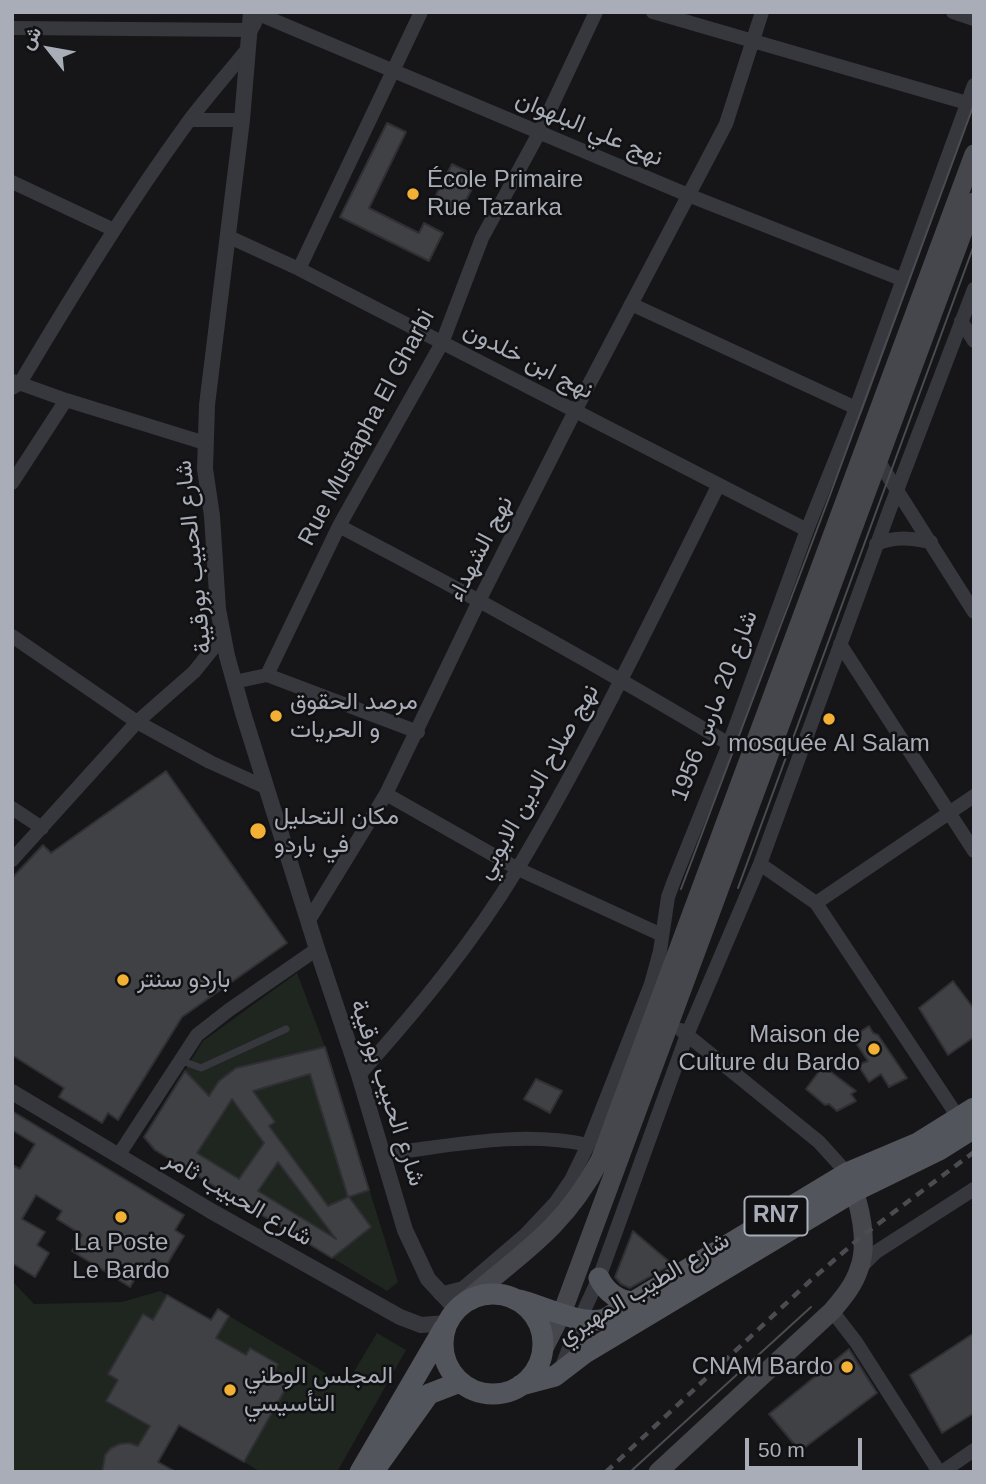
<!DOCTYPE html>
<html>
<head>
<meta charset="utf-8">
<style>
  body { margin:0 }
  #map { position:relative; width:986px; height:1484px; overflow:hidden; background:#161618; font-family:Helvetica,Vazirmatn,sans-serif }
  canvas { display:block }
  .frame { position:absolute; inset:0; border:14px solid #a8adb8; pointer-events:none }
  .north { position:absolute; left:14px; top:14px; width:70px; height:70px; -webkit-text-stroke:5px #111113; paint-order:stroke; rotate:301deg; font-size:19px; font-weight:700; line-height:28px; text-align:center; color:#a8adb8 }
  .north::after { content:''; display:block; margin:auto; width:24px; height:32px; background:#a8adb8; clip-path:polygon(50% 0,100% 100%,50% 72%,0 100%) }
  .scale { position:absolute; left:745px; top:1438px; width:117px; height:32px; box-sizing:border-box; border:4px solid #a8adb8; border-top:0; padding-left:9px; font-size:21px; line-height:24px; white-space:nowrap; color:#a8adb8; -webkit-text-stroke:5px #111113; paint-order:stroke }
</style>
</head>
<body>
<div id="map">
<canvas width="986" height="1484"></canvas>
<div class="frame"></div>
<div class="north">ش</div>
<div class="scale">50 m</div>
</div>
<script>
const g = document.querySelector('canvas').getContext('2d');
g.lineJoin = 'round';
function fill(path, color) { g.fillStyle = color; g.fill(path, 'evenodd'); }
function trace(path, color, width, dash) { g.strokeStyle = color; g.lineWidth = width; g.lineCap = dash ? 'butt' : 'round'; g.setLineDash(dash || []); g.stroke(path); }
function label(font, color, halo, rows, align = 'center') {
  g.font = font + ' Helvetica,Vazirmatn,sans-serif'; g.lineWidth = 5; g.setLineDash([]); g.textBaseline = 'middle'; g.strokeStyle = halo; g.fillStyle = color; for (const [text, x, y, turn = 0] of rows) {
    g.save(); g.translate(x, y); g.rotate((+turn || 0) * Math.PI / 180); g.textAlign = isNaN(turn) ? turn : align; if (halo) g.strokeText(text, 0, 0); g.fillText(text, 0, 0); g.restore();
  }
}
const green = new Path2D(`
  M 297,973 L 325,1047 L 398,1282 L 387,1291 L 155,1150 L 144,1137 L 203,1041 Z
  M 12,1281 L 34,1304 L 122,1302 L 160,1291 L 167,1295 L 106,1401 L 150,1426 L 138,1446 C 119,1440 101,1449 102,1472 L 12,1472 Z
  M 229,1316 L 346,1385 L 377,1333 L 406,1350 L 337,1472 L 261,1472 L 244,1462 L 290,1381 L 274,1371 L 278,1363 L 251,1348 L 246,1355 L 216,1338 Z`);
const building = new Path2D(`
  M 387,123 L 406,132 L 369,208 L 419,233 L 424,223 L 443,233 L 429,261 L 340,217 Z
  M 452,164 L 478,177 L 459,214 L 433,201 Z
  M 166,771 L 287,943 L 182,1017 L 118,1120 L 108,1113 L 102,1123 L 59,1097 L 64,1088 L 12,1055 L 12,878 L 43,845 L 51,853 Z
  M 953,981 L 974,1009 L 974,1037 L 948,1055 L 919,1008 Z
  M 869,1026 L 873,1033 L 878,1035 L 907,1078 L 889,1087 L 881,1074 L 869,1082 L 858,1065 L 868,1061 L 852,1037 Z
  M 325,1047 L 369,1190 L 349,1197 L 371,1227 L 332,1258 L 155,1150 L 144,1137 L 185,1071 L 209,1096 L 219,1081 L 236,1068 ZM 310,1074 L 348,1197 L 328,1206 L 269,1126 L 275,1122 L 253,1091 ZM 232,1099 L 264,1143 L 239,1179 L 197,1153 ZM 278,1162 L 336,1239 L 258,1191 Z
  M 823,1066 L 856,1091 L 851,1094 L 856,1101 L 837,1111 L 829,1104 L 825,1105 L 806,1089 Z
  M 536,1079 L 562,1091 L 550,1113 L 524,1099 Z
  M 12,1111 L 184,1215 L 175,1230 L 184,1236 L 166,1266 L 158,1261 L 152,1270 L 143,1265 L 130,1287 L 72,1251 L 82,1235 L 57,1219 L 62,1211 L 36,1195 L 22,1219 L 45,1232 L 37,1245 L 49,1253 L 35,1277 L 12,1263 L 12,1165 L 20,1169 L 35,1144 L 12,1130 Z
  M 633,1231 L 672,1264 L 630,1288 L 621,1284 L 615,1277 Z
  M 167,1295 L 211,1320 L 218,1309 L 229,1316 L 216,1338 L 246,1355 L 250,1348 L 278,1364 L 274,1371 L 290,1381 L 244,1462 L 179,1425 L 158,1462 L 176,1472 L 102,1472 L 105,1455 L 111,1448 L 120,1444 L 129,1443 L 138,1446 L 150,1426 L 106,1401 L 118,1380 L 108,1374 L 143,1314 L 153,1320 Z
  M 974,1333 L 974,1413 L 942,1433 L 910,1375 Z
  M 849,1349 L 877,1393 L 800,1451 L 769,1414 Z`);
const service = new Path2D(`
  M 180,1060 L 201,1068 L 286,1029`);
const minor = new Path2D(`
  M 653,12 L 967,103
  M 953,12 L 974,19
  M 261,15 L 688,195 L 901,279
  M 12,28 L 251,30 L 255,23
  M 191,120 L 242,120
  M 12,182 L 114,230
  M 227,236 L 299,269 L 807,530
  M 299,269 L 421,12
  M 631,304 L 856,408
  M 961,321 L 974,341
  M 13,381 L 66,400 L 205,443
  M 12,388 L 20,383 C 73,294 127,206 188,122 C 207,97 229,72 249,47
  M 874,454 L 974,612
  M 12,483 L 66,400
  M 339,526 C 471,595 601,667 729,744
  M 876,544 C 896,536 910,538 931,542
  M 12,636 L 137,722 L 210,762 L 267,788
  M 840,644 L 974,851
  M 267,675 L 418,732
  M 234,682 L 267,675 L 339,526 L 442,343 L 482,238 L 539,133 L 596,12
  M 386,794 L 518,869 L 662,935
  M 12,808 L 42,828
  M 12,860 L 137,722 L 194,672 L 223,636
  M 760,864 L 816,903 L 958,1117
  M 816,903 L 974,796
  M 309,920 L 386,794 L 480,599 L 575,411 L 726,124 L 762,12
  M 681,1030 L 819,1142 L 847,1173
  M 359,1075 C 417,1010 473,943 518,868 C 591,745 654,615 718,486
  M 383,1154 C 451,1146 520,1130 588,1145
  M 118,1156 L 197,1035 L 229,1010 L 317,949
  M 860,1268 L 876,1252 L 974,1189
  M 440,1294 L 463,1288 L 526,1234 L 556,1202 L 571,1180 L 588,1145 L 651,984 L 660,951 L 668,897 L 675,878 L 729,744 L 807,530 L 856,408 L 974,85
  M 832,1311 L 856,1342 L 939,1472
  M 561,1369 L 580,1319 L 599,1278 L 687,1035 L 760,864 L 891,506 L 974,289
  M 942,1472 L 974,1450`);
const tertiary = new Path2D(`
  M 251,12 L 242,120 L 207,405 L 205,469 L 212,516 L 218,609 L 227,656 L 243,713 L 317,949 L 359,1075 L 405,1230 L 428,1279 L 456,1309
  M 12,1092 L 211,1211 L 400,1317 L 421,1325 L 447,1323`);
const secondary = new Path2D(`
  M 463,1303 C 520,1254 563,1230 600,1160 L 974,154
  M 542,1352 L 562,1313 L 974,202
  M 658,1472 L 832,1311 C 843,1298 854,1285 859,1269 C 869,1243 860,1203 849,1178`);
const primary = new Path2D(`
  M 599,1278 C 606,1292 619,1302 635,1302
  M443 1344a50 50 0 1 1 100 0a50 50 0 1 1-100 0Z
  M 519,1300 C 544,1306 580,1326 605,1319 L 847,1173 L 918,1143 L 974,1108
  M 521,1385 L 555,1376 L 585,1353 L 855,1191 L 939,1150 L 974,1128
  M 379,1464 L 429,1394 L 460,1382
  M 360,1472 L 444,1328`);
const tram = new Path2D(`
  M 738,888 L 974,245
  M 681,889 L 830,495 L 974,104
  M 630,1472 L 811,1307`);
const rail = new Path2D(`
  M 606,1472 L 810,1281 L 862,1236 L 974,1152`);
const markers = [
  [413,194,7,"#f2b134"],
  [276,716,7,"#f2b134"],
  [829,719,7,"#f2b134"],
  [258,831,9,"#f2b134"],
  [123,980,7,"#f2b134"],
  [874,1049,7,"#f2b134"],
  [121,1217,7,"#f2b134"],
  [847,1367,7,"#f2b134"],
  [230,1390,7,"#f2b134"]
];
const shields = [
  [776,1216,63]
];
const shieldNames = [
  ["RN7",776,1216]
];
const streetNames = [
  ["نهج علي البلهوان",589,129,23],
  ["نهج ابن خلدون",528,361,27],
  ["Rue Mustapha El Gharbi",367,428,-62],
  ["نهج الشهداء",481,549,-63],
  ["شارع الحبيب بورقيبة",194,557,-96],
  ["شارع 20 مارس 1956",715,706,-69],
  ["نهج صلاح الدين الايوبي",538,782,-60],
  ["شارع الحبيب بورقيبة",387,1093,72],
  ["شارع الحبيب ثامر",238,1199,30],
  ["شارع الطيب المهيري",644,1289,-31]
];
const poiNames = [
  ["École Primaire",427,180],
  ["Rue Tazarka",427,208],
  ["مرصد الحقوق",290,702],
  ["و الحريات",290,730],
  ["mosquée Al Salam",829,744,"center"],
  ["مكان التحليل",274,817],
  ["في باردو",274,845],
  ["باردو سنتر",137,980],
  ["Maison de",860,1035,"right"],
  ["Culture du Bardo",860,1063,"right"],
  ["La Poste",121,1243,"center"],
  ["Le Bardo",121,1271,"center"],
  ["CNAM Bardo",833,1367,"right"],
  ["المجلس الوطني",244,1376],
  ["التأسيسي",244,1404]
];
fill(green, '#1e261f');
fill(building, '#404145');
trace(building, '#303034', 2);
trace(service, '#37383d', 7);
trace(minor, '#37383d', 14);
trace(tertiary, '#37383d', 16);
trace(secondary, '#45474d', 19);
trace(primary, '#53555c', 21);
trace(tram, '#4a4c52', 2);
trace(rail, '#4a4c52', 4.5, [9, 7]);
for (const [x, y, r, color] of markers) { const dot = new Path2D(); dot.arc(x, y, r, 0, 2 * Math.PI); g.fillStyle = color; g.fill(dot); trace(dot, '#111113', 2.5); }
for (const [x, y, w] of shields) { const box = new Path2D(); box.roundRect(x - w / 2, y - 19.5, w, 39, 5); g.fillStyle = '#111113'; g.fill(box); trace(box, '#a8adb8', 2); }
label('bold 23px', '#a8adb8', null, shieldNames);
label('24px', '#a8adb8', '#111113', streetNames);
label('24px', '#a8adb8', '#111113', poiNames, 'left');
</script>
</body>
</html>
